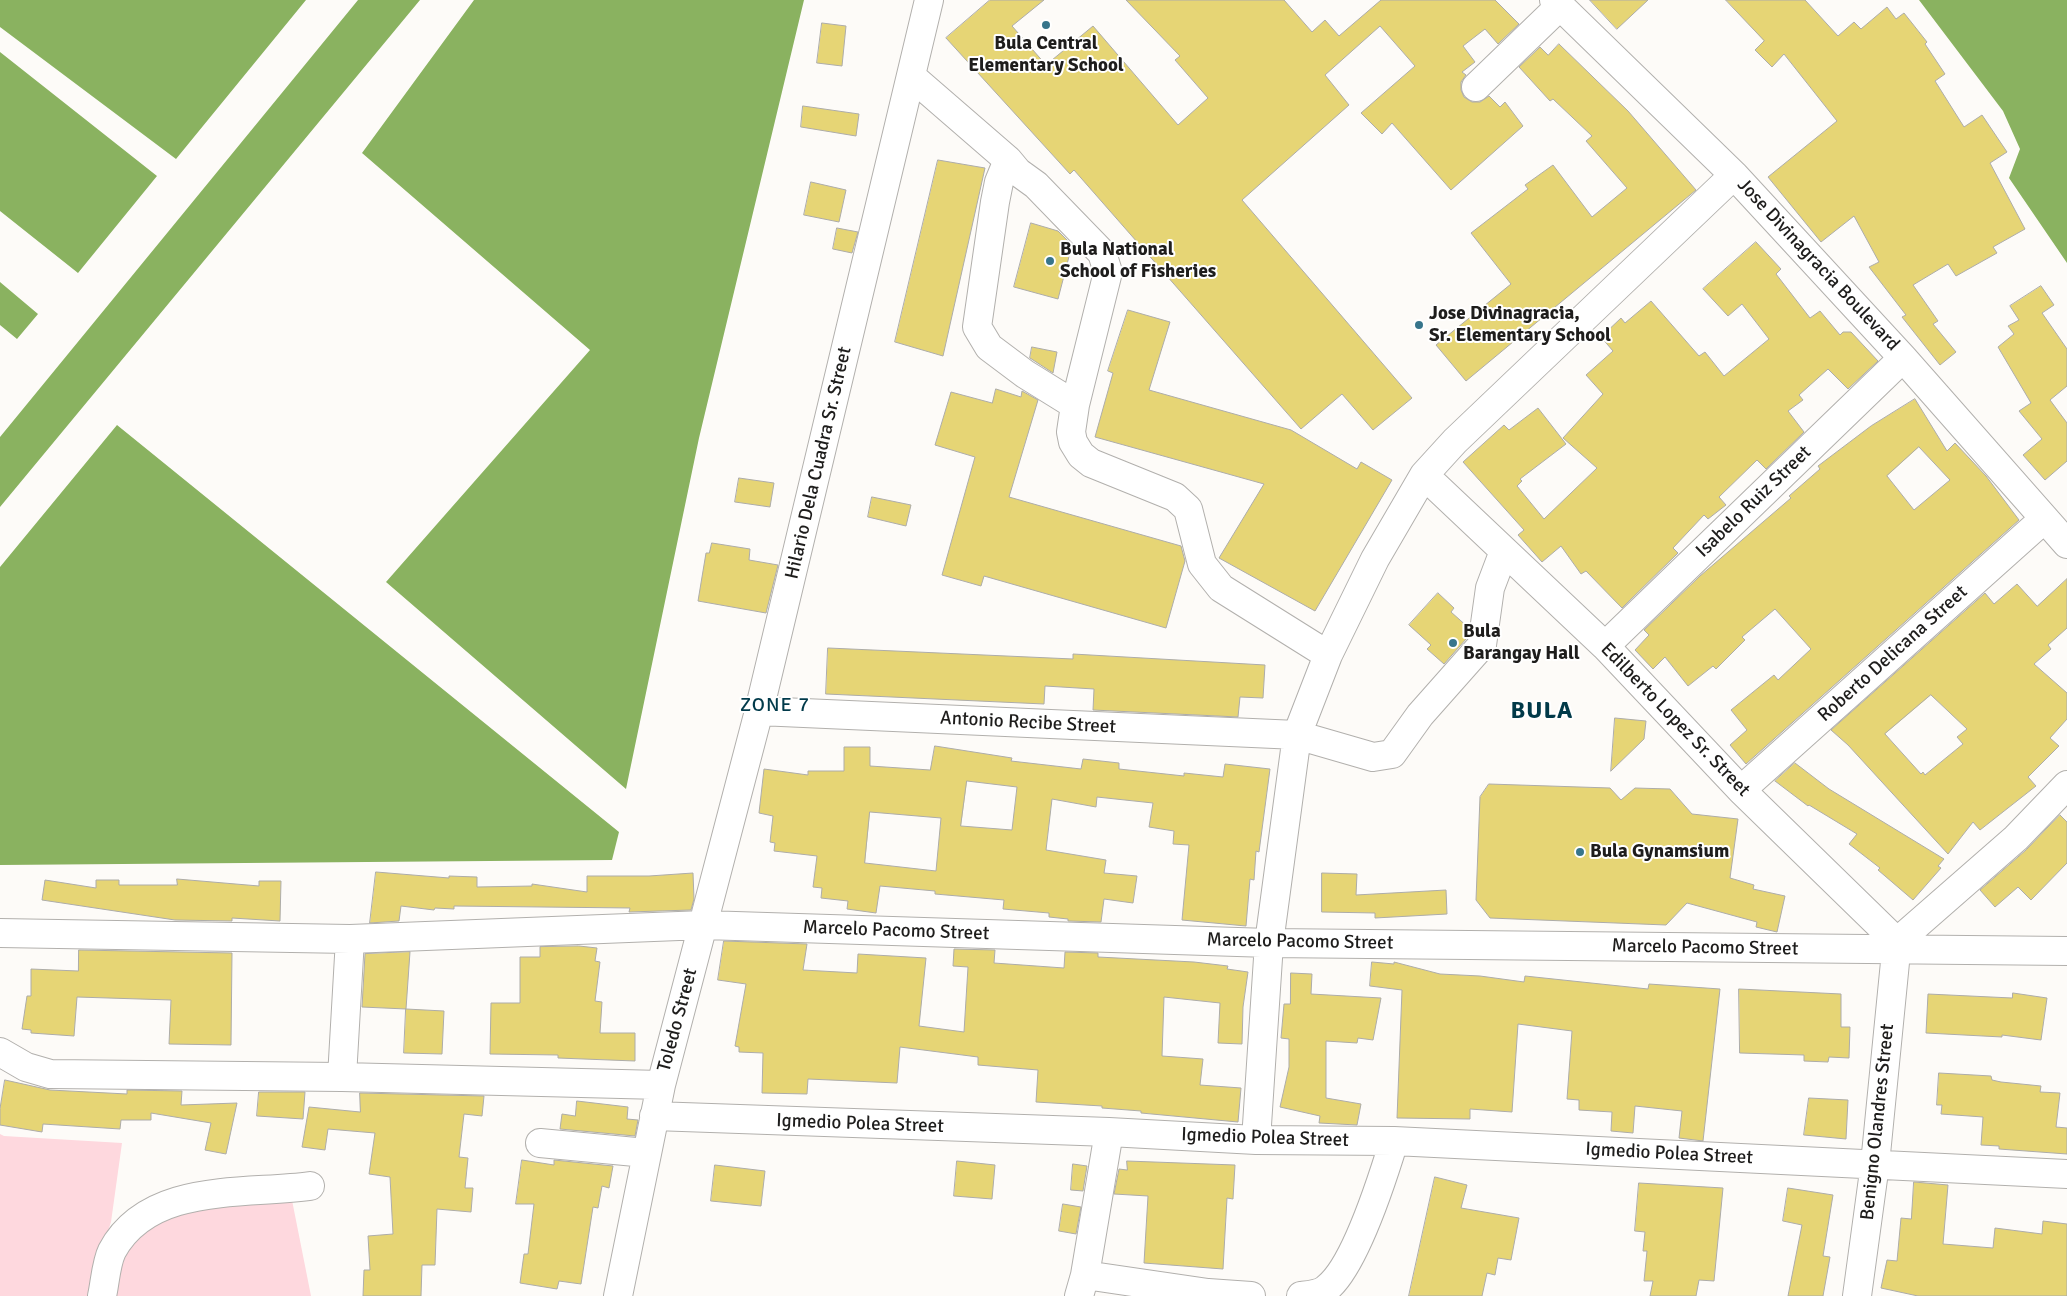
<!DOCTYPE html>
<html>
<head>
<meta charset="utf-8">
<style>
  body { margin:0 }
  canvas { display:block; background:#fdfbf8 }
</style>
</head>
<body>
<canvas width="2067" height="1296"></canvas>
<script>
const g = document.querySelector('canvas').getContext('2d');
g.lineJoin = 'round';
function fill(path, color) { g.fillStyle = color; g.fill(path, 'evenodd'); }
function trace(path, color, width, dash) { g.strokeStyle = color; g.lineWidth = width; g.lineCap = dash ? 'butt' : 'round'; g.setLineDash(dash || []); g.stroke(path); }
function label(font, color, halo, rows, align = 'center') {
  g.font = font + ' Signika,sans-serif'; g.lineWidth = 4; g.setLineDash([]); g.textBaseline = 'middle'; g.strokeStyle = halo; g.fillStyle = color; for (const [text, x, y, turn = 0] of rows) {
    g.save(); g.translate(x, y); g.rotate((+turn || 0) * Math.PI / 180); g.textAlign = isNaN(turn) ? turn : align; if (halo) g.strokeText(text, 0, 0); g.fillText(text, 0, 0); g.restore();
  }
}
const green = new Path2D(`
  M 0,1134 L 4,1136 L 122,1143 L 111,1222 L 87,1296 L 0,1296 Z
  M 288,1180 L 311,1296 L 95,1296 L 119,1223 Z`);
const water = new Path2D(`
  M 0,0 L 306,0 L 176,159 L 0,27 Z
  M 358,0 L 420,0 L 0,507 L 0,437 Z
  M 474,0 L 804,0 L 699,438 L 626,789 L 386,582 L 590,350 L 362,153 Z
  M 1919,0 L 2067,0 L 2067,263 L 2009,178 L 2020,149 L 2003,111 Z
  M 0,52 L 157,176 L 78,273 L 0,211 Z
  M 0,282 L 38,314 L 17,339 L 0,325 Z
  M 117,425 L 619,832 L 612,860 L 0,865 L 0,567 Z`);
const building = new Path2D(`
  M 990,0 L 1044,0 L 1012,26 L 1046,65 L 1093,26 L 1178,125 L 1208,98 L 1175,60 L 1180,56 L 1126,0 L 1284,0 L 1312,32 L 1325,20 L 1339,36 L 1381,0 L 1495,0 L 1519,24 L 1498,44 L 1485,29 L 1463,46 L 1475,62 L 1462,72 L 1466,75 L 1461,82 L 1461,90 L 1464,97 L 1472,102 L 1480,102 L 1489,96 L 1500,107 L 1505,102 L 1523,126 L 1451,190 L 1392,123 L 1382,134 L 1361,113 L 1415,66 L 1380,26 L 1325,75 L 1349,105 L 1242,200 L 1412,398 L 1373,430 L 1342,394 L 1301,429 L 1074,170 L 1070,174 L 946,38 Z
  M 1590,0 L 1648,0 L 1617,29 Z
  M 1726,0 L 1805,0 L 1838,36 L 1854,22 L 1861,29 L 1887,7 L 1896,19 L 1904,13 L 1927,42 L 1925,44 L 1945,74 L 1935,81 L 1964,127 L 1982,115 L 2007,152 L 1990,163 L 2025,229 L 1993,247 L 1997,253 L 1956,276 L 1948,264 L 1913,285 L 1938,321 L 1933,324 L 1956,352 L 1940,365 L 1902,317 L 1906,315 L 1869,267 L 1879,262 L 1854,216 L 1821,242 L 1768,177 L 1837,121 L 1784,54 L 1772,67 L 1755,50 L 1764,41 Z
  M 822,23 L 846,26 L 842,66 L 817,63 Z
  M 1559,44 L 1628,111 L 1696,190 L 1466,381 L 1436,345 L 1511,284 L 1471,233 L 1528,189 L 1525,185 L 1553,165 L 1592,217 L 1627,188 L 1586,141 L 1592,136 L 1553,99 L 1550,101 L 1519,67 L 1540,47 L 1548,55 Z
  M 803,106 L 859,114 L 856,136 L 801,127 Z
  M 938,160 L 985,168 L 943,356 L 895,342 Z
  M 811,182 L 846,190 L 839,222 L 804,215 Z
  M 1031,223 L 1058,231 L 1072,245 L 1058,299 L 1014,287 Z
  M 837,228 L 858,232 L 852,253 L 833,249 Z
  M 1756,242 L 1781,269 L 1776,274 L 1810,318 L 1820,311 L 1840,335 L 1843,332 L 1851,332 L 1878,361 L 1848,389 L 1828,369 L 1799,395 L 1803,400 L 1788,411 L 1804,432 L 1766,469 L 1757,460 L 1719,497 L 1726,505 L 1708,519 L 1704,515 L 1673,548 L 1678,553 L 1622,608 L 1586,571 L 1581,574 L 1561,546 L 1542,562 L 1518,535 L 1524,530 L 1463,462 L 1504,425 L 1509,430 L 1538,408 L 1566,444 L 1520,479 L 1522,481 L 1517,486 L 1544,519 L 1597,468 L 1563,438 L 1603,394 L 1586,375 L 1613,351 L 1601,337 L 1621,318 L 1625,323 L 1651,301 L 1699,356 L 1705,352 L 1724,376 L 1769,339 L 1742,304 L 1728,316 L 1703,289 Z
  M 2041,286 L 2054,305 L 2042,313 L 2067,349 L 2067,386 L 2050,400 L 2067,423 L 2067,461 L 2045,480 L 2023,455 L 2042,439 L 2019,411 L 2031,403 L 1998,347 L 2014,334 L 2008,326 L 2019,320 L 2010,306 Z
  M 1128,310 L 1170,322 L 1149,390 L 1291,430 L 1357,469 L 1361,462 L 1392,480 L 1315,611 L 1219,558 L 1264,484 L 1095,437 L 1113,373 L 1108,371 Z
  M 1032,347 L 1057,352 L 1053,373 L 1030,358 Z
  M 996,389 L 1021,397 L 1022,391 L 1038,400 L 1009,497 L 1181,546 L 1185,561 L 1166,628 L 984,576 L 981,586 L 942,575 L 975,457 L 935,445 L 951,392 L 992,403 Z
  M 1915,399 L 1947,451 L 1955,443 L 1986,476 L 2019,520 L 1746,764 L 1730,745 L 1747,730 L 1731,710 L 1774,675 L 1778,680 L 1811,649 L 1775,609 L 1742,637 L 1745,640 L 1716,669 L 1713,666 L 1688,686 L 1665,657 L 1653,669 L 1635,650 L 1649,635 L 1644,630 L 1700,576 L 1791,498 L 1789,496 L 1820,469 L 1818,466 L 1871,426 ZM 1919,447 L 1950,480 L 1914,510 L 1887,476 Z
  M 739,478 L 774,483 L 770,507 L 735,502 Z
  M 872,497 L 911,505 L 906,526 L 868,517 Z
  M 712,543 L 750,549 L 749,560 L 778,565 L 766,613 L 698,601 L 706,553 L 709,553 Z
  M 2067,579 L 2067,628 L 2048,645 L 2051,649 L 2034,664 L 2067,693 L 2067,719 L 2050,738 L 2059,746 L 2028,777 L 2036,786 L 1980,830 L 1973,822 L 1948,854 L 1848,745 L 1831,730 L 1985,593 L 1994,604 L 2017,584 L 2037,606 ZM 1931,695 L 1967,729 L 1957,737 L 1963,744 L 1925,775 L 1923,772 L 1921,774 L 1885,734 Z
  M 1438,593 L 1454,608 L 1451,612 L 1469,628 L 1467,638 L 1444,664 L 1427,649 L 1431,645 L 1409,625 Z
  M 828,648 L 1073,659 L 1073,654 L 1265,665 L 1263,698 L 1240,697 L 1238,717 L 1093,710 L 1094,689 L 1045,686 L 1044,704 L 826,694 Z
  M 1615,718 L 1646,721 L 1644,739 L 1611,771 Z
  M 935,746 L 1012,758 L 1011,761 L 1081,769 L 1083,759 L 1119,763 L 1119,769 L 1184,776 L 1184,773 L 1223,777 L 1225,764 L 1270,769 L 1259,852 L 1256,851 L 1254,880 L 1250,879 L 1246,926 L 1182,920 L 1189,845 L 1173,844 L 1174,831 L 1149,827 L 1153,803 L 1097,797 L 1096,807 L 1052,799 L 1046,850 L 1106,860 L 1104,873 L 1137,876 L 1133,903 L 1104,899 L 1101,922 L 1068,921 L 1068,919 L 1049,917 L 1049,913 L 1003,909 L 1004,900 L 935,894 L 935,891 L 880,886 L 876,913 L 847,909 L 848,901 L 821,898 L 822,888 L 813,887 L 817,856 L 774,851 L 775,843 L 770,842 L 773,816 L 759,813 L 764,769 L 808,775 L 808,771 L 844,771 L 844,747 L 870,747 L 870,766 L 930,770 ZM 967,781 L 1017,787 L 1012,830 L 961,826 ZM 870,812 L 941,818 L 936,871 L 865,863 Z
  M 1795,763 L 1829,789 L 1944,859 L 1938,866 L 1941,868 L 1913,900 L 1878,870 L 1880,868 L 1849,844 L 1857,834 L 1809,805 L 1808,806 L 1775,781 Z
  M 1489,784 L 1610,788 L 1621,800 L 1635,788 L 1670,789 L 1692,814 L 1738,819 L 1730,878 L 1754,885 L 1753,889 L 1785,896 L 1777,932 L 1756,927 L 1757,922 L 1687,903 L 1666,925 L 1490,918 L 1476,900 L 1480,797 Z
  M 2060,815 L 2067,822 L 2067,863 L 2031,900 L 2018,887 L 1995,907 L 1980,890 L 2026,850 Z
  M 376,872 L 449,878 L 449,876 L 477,877 L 477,887 L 532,886 L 532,884 L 587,892 L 587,876 L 649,876 L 693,873 L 694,899 L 691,910 L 629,912 L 630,908 L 454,906 L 454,909 L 435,908 L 434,910 L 401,906 L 399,921 L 370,923 Z
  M 1322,873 L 1357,874 L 1356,895 L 1446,890 L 1447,914 L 1375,918 L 1375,913 L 1322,912 Z
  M 177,879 L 259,886 L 259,881 L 281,881 L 280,921 L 232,918 L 232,921 L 175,920 L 42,900 L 45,880 L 96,888 L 96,880 L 119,880 L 119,885 L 177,885 Z
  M 724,941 L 807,944 L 803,970 L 857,973 L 858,954 L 926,958 L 919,1026 L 964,1032 L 968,967 L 953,966 L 954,949 L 995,950 L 994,963 L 1064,968 L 1065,952 L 1098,953 L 1098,957 L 1194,962 L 1228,966 L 1227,969 L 1248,972 L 1243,1007 L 1242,1044 L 1218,1043 L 1220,1003 L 1164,997 L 1162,1056 L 1203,1059 L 1200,1085 L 1241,1088 L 1238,1122 L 1141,1113 L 1141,1111 L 1102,1108 L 1102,1106 L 1036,1102 L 1038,1070 L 978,1065 L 978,1057 L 900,1047 L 897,1083 L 808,1079 L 807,1094 L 762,1093 L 763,1053 L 739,1052 L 739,1047 L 735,1046 L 746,984 L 718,980 Z
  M 579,946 L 597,948 L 595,961 L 600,962 L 595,1001 L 602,1002 L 600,1033 L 635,1033 L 635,1061 L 558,1058 L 558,1055 L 490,1054 L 491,1003 L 520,1003 L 520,957 L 540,957 L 540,947 Z
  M 79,950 L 232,953 L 231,1045 L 169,1044 L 171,1000 L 77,997 L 74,1036 L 31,1033 L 31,1030 L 22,1029 L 27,996 L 31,996 L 31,969 L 78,971 Z
  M 410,952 L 406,1009 L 362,1007 L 365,954 Z
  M 1372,962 L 1394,964 L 1394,962 L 1440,974 L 1480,976 L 1524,982 L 1525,976 L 1648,989 L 1649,984 L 1720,989 L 1703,1141 L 1679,1138 L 1682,1111 L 1635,1106 L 1633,1133 L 1611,1131 L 1612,1112 L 1579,1110 L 1579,1100 L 1567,1099 L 1572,1031 L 1518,1024 L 1512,1112 L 1470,1109 L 1470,1119 L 1397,1118 L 1402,990 L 1370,986 Z
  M 1291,973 L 1312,974 L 1311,994 L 1381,998 L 1373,1040 L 1358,1038 L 1357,1043 L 1326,1041 L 1326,1098 L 1361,1104 L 1357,1125 L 1319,1123 L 1320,1116 L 1280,1107 L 1289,1067 L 1289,1039 L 1281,1038 L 1284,1004 L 1290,1004 Z
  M 1739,989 L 1841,994 L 1841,1027 L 1850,1027 L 1849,1058 L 1829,1057 L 1828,1062 L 1804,1061 L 1804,1055 L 1740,1053 Z
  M 2013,993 L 2047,998 L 2041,1040 L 2002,1035 L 2002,1037 L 1926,1033 L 1928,994 L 2012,998 Z
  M 406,1009 L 444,1011 L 442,1054 L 404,1053 Z
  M 1939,1073 L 1991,1076 L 1992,1080 L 2001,1082 L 2041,1086 L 2040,1092 L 2060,1093 L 2056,1127 L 2067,1128 L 2067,1154 L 1999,1149 L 1999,1146 L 1981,1145 L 1983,1117 L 1941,1114 L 1942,1105 L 1937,1105 Z
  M 5,1080 L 50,1090 L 127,1094 L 127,1090 L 182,1091 L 181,1105 L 237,1103 L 226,1154 L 205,1150 L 211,1123 L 151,1113 L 151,1120 L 121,1120 L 120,1129 L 43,1124 L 42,1132 L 0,1125 L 0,1109 Z
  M 259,1092 L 305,1092 L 303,1119 L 257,1116 Z
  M 360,1093 L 484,1096 L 482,1116 L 464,1114 L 459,1157 L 468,1158 L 465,1188 L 473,1188 L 471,1212 L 437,1209 L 435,1265 L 422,1265 L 421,1296 L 363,1296 L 364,1270 L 370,1270 L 368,1236 L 393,1234 L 390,1177 L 369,1174 L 375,1133 L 328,1129 L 325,1150 L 302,1147 L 309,1107 L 360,1112 Z
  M 1809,1098 L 1848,1100 L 1846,1139 L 1804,1135 Z
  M 577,1101 L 628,1107 L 627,1119 L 638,1120 L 635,1136 L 560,1129 L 562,1114 L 575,1116 Z
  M 522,1160 L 554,1165 L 554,1160 L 613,1166 L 609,1188 L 602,1186 L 598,1208 L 593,1207 L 581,1284 L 559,1281 L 557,1289 L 520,1283 L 524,1254 L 528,1254 L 534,1204 L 516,1204 Z
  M 957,1161 L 995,1165 L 992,1199 L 954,1196 Z
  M 1127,1161 L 1235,1165 L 1233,1199 L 1227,1198 L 1223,1269 L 1144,1263 L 1148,1196 L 1114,1194 L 1119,1169 L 1127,1170 Z
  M 1073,1164 L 1087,1166 L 1083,1191 L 1071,1190 Z
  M 715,1165 L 765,1171 L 761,1206 L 711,1201 Z
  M 1435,1177 L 1467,1185 L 1461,1208 L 1519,1218 L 1511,1260 L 1498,1258 L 1495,1275 L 1487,1273 L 1482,1296 L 1409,1296 Z
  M 1914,1182 L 1948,1185 L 1943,1244 L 1993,1248 L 1995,1228 L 2042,1234 L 2043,1221 L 2067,1224 L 2067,1296 L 1918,1296 L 1881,1288 L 1887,1260 L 1897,1261 L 1901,1218 L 1911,1219 Z
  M 1639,1183 L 1723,1188 L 1714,1281 L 1699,1280 L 1696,1296 L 1650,1296 L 1653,1281 L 1644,1281 L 1647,1251 L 1643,1251 L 1645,1232 L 1635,1231 Z
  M 1788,1188 L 1833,1195 L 1823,1256 L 1830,1257 L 1823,1296 L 1788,1296 L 1802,1225 L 1783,1221 Z
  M 1063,1204 L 1081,1207 L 1076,1234 L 1059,1231 Z`);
const minor = new Path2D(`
  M 1554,0 L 1734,175 L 1903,358 L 2067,544
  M 911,76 L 1008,160
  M 1476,87 L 1560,6
  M 1075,405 L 1025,374 L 989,347 L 977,327 L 995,202 L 999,182 L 1008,160 L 1018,172 L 1036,185 L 1102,253 L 1108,272 L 1075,405 L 1071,432 L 1073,442 L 1081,455 L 1091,463 L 1175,497 L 1188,509 L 1202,564 L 1221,588 L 1328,655
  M 1424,475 L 1605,646 L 1741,790 L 1897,942 L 1875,1164 L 1857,1296
  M 1605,646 L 1903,358
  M 759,711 L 1297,735 L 1373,757 L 1392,754 L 1420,715 L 1482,645 L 1490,588 L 1504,551
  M 1741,790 L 2044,519
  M 0,933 L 350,939 L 704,925 L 1269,943 L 2067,951
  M 1897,942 L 2016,838 L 2067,785
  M 0,1052 L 26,1067 L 50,1074 L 342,1077 L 661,1085
  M 342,1077 L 350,939
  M 654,1116 L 1109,1132 L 1256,1140 L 1394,1141 L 2067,1174
  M 1256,1140 L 1269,943 L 1297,735 L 1328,655 L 1375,559 L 1424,475 L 1455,441 L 1734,175
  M 540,1143 L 646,1153
  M 1085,1275 L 1208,1293 L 1251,1296
  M 102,1296 C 105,1283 106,1263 112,1251 C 149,1182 245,1195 310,1186
  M 618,1296 L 661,1085 L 759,711 L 929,0
  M 1079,1296 L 1085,1275 L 1109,1132
  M 1301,1296 C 1309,1295 1321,1294 1327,1288 C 1355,1266 1383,1177 1394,1141`);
const markers = [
  [1046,25,5,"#37758b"],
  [1050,261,5,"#37758b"],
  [1419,325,5,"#37758b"],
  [1453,643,5,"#37758b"],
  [1580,852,5,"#37758b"]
];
const poiNames = [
  ["Bula Central",1046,44,"center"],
  ["Elementary School",1046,66,"center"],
  ["Bula National",1060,250],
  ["School of Fisheries",1060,272],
  ["Jose Divinagracia,",1429,314],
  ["Sr. Elementary School",1429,336],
  ["Bula",1463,632],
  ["Barangay Hall",1463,654],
  ["Bula Gynamsium",1590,852]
];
const streetNames = [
  ["Jose Divinagracia Boulevard",1818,265,47],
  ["Hilario Dela Cuadra Sr. Street",819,463,-77],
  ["Isabelo Ruiz Street",1754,502,-44],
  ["Roberto Delicana Street",1893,654,-42],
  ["Edilberto Lopez Sr. Street",1675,720,46],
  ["Antonio Recibe Street",1028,723,3],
  ["Marcelo Pacomo Street",896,931,2],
  ["Marcelo Pacomo Street",1300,942,1],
  ["Marcelo Pacomo Street",1705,948,1],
  ["Toledo Street",678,1020,-75],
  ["Benigno Olandres Street",1878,1122,-84],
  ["Igmedio Polea Street",860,1124,2],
  ["Igmedio Polea Street",1265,1138,2],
  ["Igmedio Polea Street",1669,1154,3]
];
const neighbourhoodNames = [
  ["ZONE 7",775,706]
];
const districtNames = [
  ["BULA",1542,712]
];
fill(green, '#fed8de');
fill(water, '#8ab260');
fill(building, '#e6d575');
trace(building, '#adaca9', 1);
trace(minor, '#b2b0ad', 30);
trace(minor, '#fff', 28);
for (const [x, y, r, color] of markers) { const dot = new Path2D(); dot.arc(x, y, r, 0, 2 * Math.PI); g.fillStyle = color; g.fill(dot); trace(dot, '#fff', 2); }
label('bold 19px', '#1e1d1c', '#fff', poiNames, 'left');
label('19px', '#1e1d1c', '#fff', streetNames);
g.letterSpacing = '1px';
label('20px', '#013a4a', '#fff', neighbourhoodNames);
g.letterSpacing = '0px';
g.letterSpacing = '1px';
label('bold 24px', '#013a4a', '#fff', districtNames);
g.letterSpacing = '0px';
</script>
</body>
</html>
